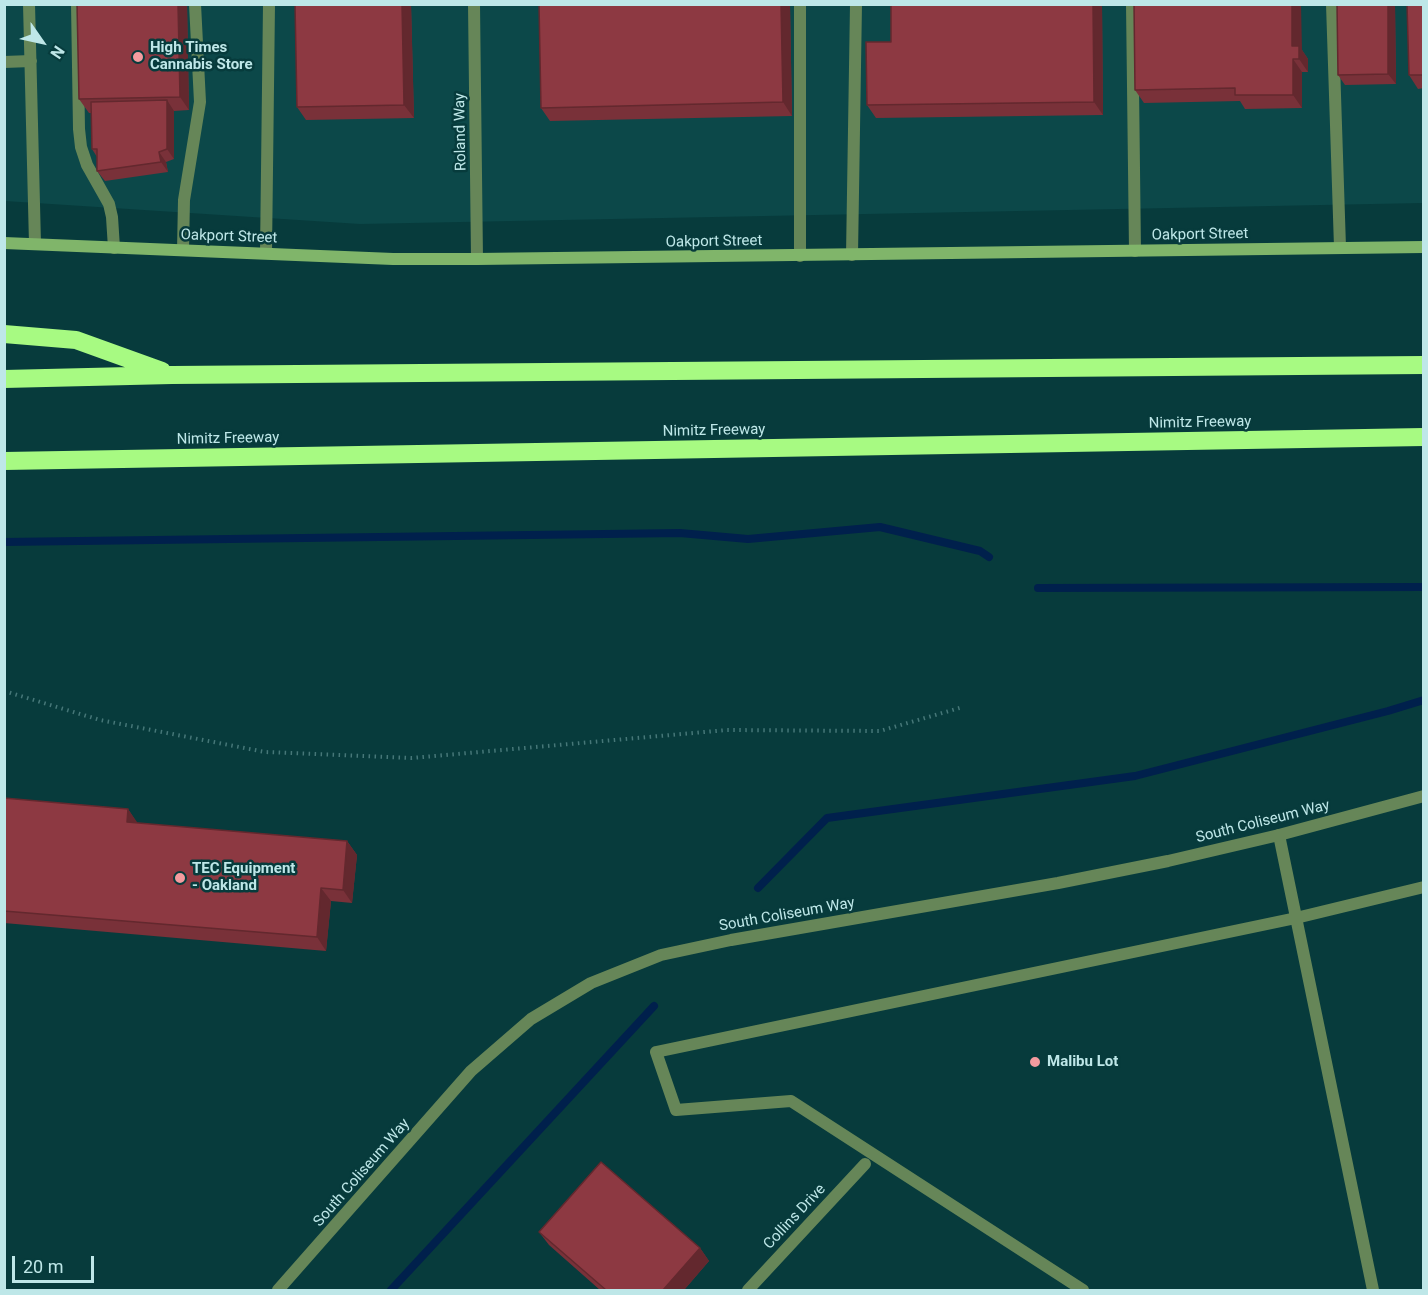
<!DOCTYPE html>
<html>
<head>
<meta charset="utf-8">
<style>
  body { margin:0 }
  #map { position:relative; width:1428px; height:1295px; overflow:hidden; background:#073b3c; font-family:Roboto,sans-serif }
  canvas { display:block }
  .frame { position:absolute; inset:0; border:6px solid #bee7e8; pointer-events:none }
  .north { position:absolute; left:12px; top:12px; width:60px; height:60px; -webkit-text-stroke:4px #073b3c; paint-order:stroke; rotate:124deg; font-size:16px; font-weight:700; line-height:24px; text-align:center; color:#bee7e8 }
  .north::after { content:''; display:block; margin:auto; width:21px; height:27px; background:#bee7e8; clip-path:polygon(50% 0,100% 100%,50% 72%,0 100%) }
  .scale { position:absolute; left:12px; top:1256px; width:82px; height:27px; box-sizing:border-box; border:3px solid #bee7e8; border-top:0; padding-left:8px; font-size:18px; line-height:21px; white-space:nowrap; color:#bee7e8; -webkit-text-stroke:4px #073b3c; paint-order:stroke }
</style>
</head>
<body>
<div id="map">
<canvas width="1428" height="1295"></canvas>
<div class="frame"></div>
<div class="north">N</div>
<div class="scale">20 m</div>
</div>
<script>
const g = document.querySelector('canvas').getContext('2d');
g.lineJoin = 'round';
function fill(path, color) { g.fillStyle = color; g.fill(path, 'evenodd'); }
function trace(path, color, width, dash) { g.strokeStyle = color; g.lineWidth = width; g.lineCap = dash ? 'butt' : 'round'; g.setLineDash(dash || []); g.stroke(path); }
function label(font, color, halo, rows, align = 'center') {
  g.font = font + ' Roboto,sans-serif'; g.lineWidth = 5; g.setLineDash([]); g.textBaseline = 'middle'; g.strokeStyle = halo; g.fillStyle = color; for (const [text, x, y, turn = 0] of rows) {
    g.save(); g.translate(x, y); g.rotate((+turn || 0) * Math.PI / 180); g.textAlign = isNaN(turn) ? turn : align; if (halo) g.strokeText(text, 0, 0); g.fillText(text, 0, 0); g.restore();
  }
}
const built = new Path2D(`
  M 4,5 L 1423,5 L 1423,203 L 360,224 L 5,201 Z`);
const stream = new Path2D(`
  M 4,542 L 680,533 L 748,539 L 880,527 L 980,551 L 989,557
  M 1038,588 L 1424,587
  M 758,888 L 827,818 L 1135,776 L 1388,711 L 1424,700
  M 391,1290 L 654,1006`);
const path = new Path2D(`
  M 4,691 L 100,720 L 265,752 L 412,758 L 727,730 L 880,731 L 963,707`);
const service = new Path2D(`
  M 29,4 L 35,244
  M 77,4 L 79,129 L 81,147 L 87,165 L 109,204 L 112,217 L 114,248
  M 1132,4 L 1135,251
  M 1332,4 L 1340,247
  M 4,62 L 31,61
  M 183,250 L 184,200 L 200,102 L 195,4
  M 266,253 L 269,4
  M 852,255 L 856,4
  M 800,256 L 800,4
  M 1279,835 L 1373,1290
  M 1083,1290 L 791,1101 L 676,1110 L 656,1052 L 1296,918 L 1424,887`);
const minor = new Path2D(`
  M 474,4 L 477,259
  M 748,1290 L 865,1164`);
const tertiary = new Path2D(`
  M 278,1290 L 471,1071 L 531,1019 L 591,983 L 661,955 L 731,940 L 1058,883 L 1168,861 L 1279,835 L 1424,796`);
const secondary = new Path2D(`
  M 4,243 L 393,259 L 477,259 L 1424,247`);
const motorway = new Path2D(`
  M 4,334 L 76,340 L 162,371
  M 4,379 L 172,375 L 1424,365
  M 4,461 L 1424,437`);
const wall = new Path2D(`
  M 77,4 L 187,4 L 189,110 L 174,111 L 174,159 L 166,162 L 168,172 L 105,181 L 97,171 L 97,157 L 92,149 L 91,113 L 89,113 L 79,99 Z
  M 295,4 L 411,4 L 414,118 L 306,120 L 297,107 Z
  M 539,4 L 790,4 L 792,116 L 550,121 L 541,108 Z
  M 891,4 L 1102,4 L 1103,115 L 876,118 L 867,105 L 891,42 Z
  M 1395,4 L 1396,84 L 1345,85 L 1338,75 Z
  M 1424,4 L 1424,88 L 1418,89 L 1409,75 Z
  M 1302,50 L 1308,59 L 1308,72 L 1302,72 L 1302,108 L 1245,109 L 1240,101 L 1144,103 L 1135,90 Z
  M 4,798 L 128,809 L 137,823 L 347,841 L 357,855 L 352,903 L 331,901 L 326,951 L 4,923 Z
  M 539,1232 L 700,1248 L 709,1261 L 684,1290 L 600,1290 L 549,1245 Z`);
const shadedWall = new Path2D(`
  M 178,4 L 187,4 L 189,110 L 180,97 Z
  M 402,4 L 411,4 L 414,118 L 404,105 Z
  M 781,4 L 790,4 L 792,116 L 783,102 Z
  M 1093,4 L 1102,4 L 1103,115 L 1094,102 Z
  M 1292,4 L 1301,4 L 1302,50 L 1308,59 L 1308,72 L 1299,59 L 1292,46 Z
  M 1388,4 L 1395,4 L 1396,84 L 1388,74 Z
  M 1293,59 L 1302,72 L 1302,108 L 1293,95 Z
  M 167,100 L 174,111 L 174,159 L 167,149 Z
  M 159,152 L 166,162 L 168,172 L 161,162 Z
  M 128,809 L 137,822 L 136,836 L 127,822 Z
  M 347,841 L 357,855 L 352,903 L 343,890 Z
  M 321,888 L 331,901 L 326,951 L 317,937 Z
  M 700,1248 L 709,1261 L 684,1290 L 663,1290 Z`);
const building = new Path2D(`
  M 77,4 L 178,4 L 180,97 L 79,99 Z
  M 295,4 L 402,4 L 404,105 L 297,107 Z
  M 539,4 L 781,4 L 783,102 L 541,108 Z
  M 891,4 L 1093,4 L 1094,102 L 867,105 L 866,42 L 891,42 Z
  M 1134,4 L 1292,4 L 1292,46 L 1299,46 L 1299,59 L 1293,59 L 1293,95 L 1235,95 L 1235,88 L 1135,90 Z
  M 1337,4 L 1388,4 L 1388,74 L 1338,75 Z
  M 1407,4 L 1424,4 L 1424,75 L 1409,75 Z
  M 167,100 L 167,149 L 159,152 L 161,162 L 97,171 L 97,149 L 92,149 L 91,102 Z
  M 4,798 L 128,809 L 127,822 L 347,841 L 343,890 L 321,888 L 317,937 L 4,911 Z
  M 601,1162 L 700,1248 L 663,1290 L 606,1290 L 539,1232 Z`);
const markers = [
  [138,57,6,"#f49b9f"],
  [180,878,6,"#f49b9f"],
  [1035,1062,6,"#f49b9f"]
];
const poiNames = [
  ["High Times",150,48],
  ["Cannabis Store",150,65],
  ["TEC Equipment",192,869],
  ["- Oakland",192,886],
  ["Malibu Lot",1047,1062]
];
const streetNames = [
  ["Roland Way",461,132,-91],
  ["Oakport Street",1200,235,-1],
  ["Oakport Street",229,237,2],
  ["Oakport Street",714,242,-1],
  ["Nimitz Freeway",1200,423,-1],
  ["Nimitz Freeway",714,431,-1],
  ["Nimitz Freeway",228,439,-1],
  ["South Coliseum Way",1263,822,-14],
  ["South Coliseum Way",787,915,-10],
  ["South Coliseum Way",362,1173,-49],
  ["Collins Drive",795,1217,-47]
];
fill(built, '#0c4849');
trace(stream, '#00204c', 8);
trace(path, '#467778', 4, [1.5, 4.5]);
trace(service, '#668658', 12);
trace(minor, '#668658', 12);
trace(tertiary, '#668658', 12);
trace(secondary, '#80b56a', 12);
trace(motorway, '#a7fa82', 18);
fill(wall, '#793139');
fill(shadedWall, '#63282e');
fill(building, '#8d3942');
trace(building, '#63282e', 1.5);
for (const [x, y, r, color] of markers) { const dot = new Path2D(); dot.arc(x, y, r, 0, 2 * Math.PI); g.fillStyle = color; g.fill(dot); trace(dot, '#073b3c', 2); }
label('bold 15px', '#bee7e8', '#073b3c', poiNames, 'left');
label('15px', '#bee7e8', '#073b3c', streetNames);
</script>
</body>
</html>
